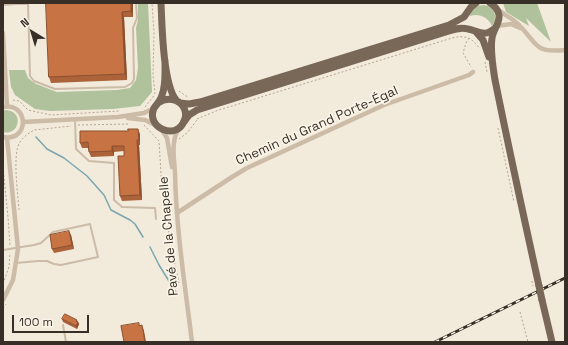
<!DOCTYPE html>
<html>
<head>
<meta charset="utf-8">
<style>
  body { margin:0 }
  #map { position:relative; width:568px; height:345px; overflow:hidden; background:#f2eadb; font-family:"Space Grotesk",sans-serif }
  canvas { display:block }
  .frame { position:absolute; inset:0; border:4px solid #372e27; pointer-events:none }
  .north { position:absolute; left:12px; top:12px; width:40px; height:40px; -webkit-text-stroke:3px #faf4e7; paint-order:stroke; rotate:322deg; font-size:11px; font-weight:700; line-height:16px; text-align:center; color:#372e27 }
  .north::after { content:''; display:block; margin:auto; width:14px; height:18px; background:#372e27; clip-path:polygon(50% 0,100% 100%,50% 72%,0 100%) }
  .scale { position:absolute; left:12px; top:315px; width:77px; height:18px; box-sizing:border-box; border:2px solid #372e27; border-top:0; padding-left:5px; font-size:12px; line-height:14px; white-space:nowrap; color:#372e27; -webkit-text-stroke:3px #faf4e7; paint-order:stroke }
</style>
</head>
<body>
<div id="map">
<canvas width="568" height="345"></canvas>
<div class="frame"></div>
<div class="north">N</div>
<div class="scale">100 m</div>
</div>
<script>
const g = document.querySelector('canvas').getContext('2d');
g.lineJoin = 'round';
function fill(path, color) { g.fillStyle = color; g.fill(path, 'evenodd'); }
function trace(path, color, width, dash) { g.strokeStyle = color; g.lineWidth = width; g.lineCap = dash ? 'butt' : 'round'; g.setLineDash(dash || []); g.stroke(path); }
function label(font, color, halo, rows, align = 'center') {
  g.font = font + ' "Space Grotesk",sans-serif'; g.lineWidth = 3.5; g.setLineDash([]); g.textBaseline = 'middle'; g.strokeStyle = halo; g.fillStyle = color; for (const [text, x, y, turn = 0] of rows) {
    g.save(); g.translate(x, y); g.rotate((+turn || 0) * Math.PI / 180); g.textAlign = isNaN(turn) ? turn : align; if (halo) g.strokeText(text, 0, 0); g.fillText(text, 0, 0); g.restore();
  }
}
const green = new Path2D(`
  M 138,3 L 148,3 L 152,92 L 140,106 L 113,109 L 50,111 L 35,109 L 15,95 L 11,87 L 9,70 L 25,70 L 28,78 L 36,84 L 57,92 L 117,90 L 130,88 L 136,80 L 138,68 L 136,28 L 138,20 Z
  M 503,3 L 537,3 L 551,42 L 526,18 L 529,26 L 506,12 Z
  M 484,5 C 495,7 498,17 492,26 C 488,17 479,13 470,16 C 471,9 477,5 484,5 Z
  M 6,110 C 24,111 20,136 3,132 L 3,111 Z`);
const stream = new Path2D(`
  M 36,137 L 47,149 L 64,158 L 87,176 L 104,195 L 111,210 L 130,220 L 135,224 L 143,237
  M 150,247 L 159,265 L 177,294`);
const path = new Path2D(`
  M 469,38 L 466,43 L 463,53 L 471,67
  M 485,62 L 487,72
  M 179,91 L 189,98
  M 13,100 L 19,101 L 28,110 L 51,115 L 119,111
  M 145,107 L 153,97 L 155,93 L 153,75 L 154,32 L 152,3
  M 197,119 L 216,111 L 452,38 C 464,35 472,37 479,48
  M 78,125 L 129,124
  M 144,125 L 159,141 L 162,190 L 170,240 L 179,283
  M 498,128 L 514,202
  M 179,139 L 187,133 L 197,120
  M 3,167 L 8,217 L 10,246
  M 19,210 C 18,195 12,153 20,142 C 23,137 29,133 34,130 L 71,126
  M 3,284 L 9,267 L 10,253
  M 3,308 L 6,304
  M 520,312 L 528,342`);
const service = new Path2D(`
  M 28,3 L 30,76 L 34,81 L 55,89 L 125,87 L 132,83 L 134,79 L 133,28 L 137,18 L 136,3
  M 16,4 L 28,4
  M 3,5 L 16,4 L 16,3
  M 75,120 L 76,149 L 89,161 L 114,163 L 114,200 L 122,207 L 155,208 L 156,219
  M 3,250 L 34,245 L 41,243 L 53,232 L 90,224 L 98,257 L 61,265 L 54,264 L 47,261 L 38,261 L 16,263
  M 63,325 L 66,342`);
const minor = new Path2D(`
  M 499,10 C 505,16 513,18 519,25 C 538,44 533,53 565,50
  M 497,26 L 511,24 L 520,28
  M 3,33 L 7,106
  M 3,107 C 29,102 30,142 3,137
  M 128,118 L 145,120 L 155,125
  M 23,122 L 118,117 L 144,113 L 154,108
  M 162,130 L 167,138 L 172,167
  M 178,130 C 171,142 174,158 175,172 C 176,229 185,285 192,342
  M 177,213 L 232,177 L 247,168 L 384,105 L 469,75 L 473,72
  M 3,300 L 13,280 L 18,249 L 7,138`);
const primary = new Path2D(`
  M 161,3 C 162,26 163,83 176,100
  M 490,3 C 495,6 498,9 499,15 C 500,23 493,30 492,38 C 490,51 493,67 495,80 C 509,149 524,218 539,286
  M 476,32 L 483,40 L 489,57
  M 158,103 C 166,97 179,98 184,108 C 186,112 186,117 184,121 C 177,141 145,128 154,108 C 157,104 161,100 162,95 C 166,85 165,72 165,61
  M 180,103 L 189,104 L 200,102 L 449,25 L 464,17 L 471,7 L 476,3
  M 184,122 L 189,115 L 197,110 L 449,31 C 455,29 461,27 468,29 C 479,31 484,38 495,28
  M 542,300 L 552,342`);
const rail = new Path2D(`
  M 435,342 L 565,278`);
const pathBridge = new Path2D(`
  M 532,281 L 533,286`);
const primaryBridge = new Path2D(`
  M 539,286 L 542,300`);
const wall = new Path2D(`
  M 46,3 L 133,3 L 133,17 L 124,17 L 127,80 L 51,83 L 49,77 Z
  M 140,134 L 140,145 L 139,145 L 142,200 L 122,201 L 120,196 L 124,156 L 124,151 L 114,152 L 114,156 L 91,157 L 89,152 L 88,148 L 82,148 L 80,143 Z
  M 71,235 L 74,249 L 54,253 L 52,249 Z
  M 62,319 L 77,320 L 79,324 L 77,329 L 63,322 Z`);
const shadedWall = new Path2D(`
  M 131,3 L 133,3 L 133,17 L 131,11 Z
  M 122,12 L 124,17 L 127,80 L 125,74 Z
  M 138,129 L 140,134 L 140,145 L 139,140 Z
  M 137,140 L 139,145 L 142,200 L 140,195 Z
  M 112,146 L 114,152 L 114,156 L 112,151 Z
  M 69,231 L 71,235 L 74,249 L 72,245 Z
  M 78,322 L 79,324 L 77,329 L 76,326 Z
  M 142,325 L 144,331 L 146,342 L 145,342 Z`);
const building = new Path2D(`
  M 46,3 L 131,3 L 131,11 L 122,12 L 125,74 L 49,77 Z
  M 128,129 L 138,129 L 139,140 L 137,140 L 140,195 L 120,196 L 118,156 L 124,156 L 124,146 L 112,146 L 112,151 L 89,152 L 88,142 L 80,143 L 80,131 L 128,131 Z
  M 69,231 L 72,245 L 52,249 L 50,235 Z
  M 65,314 L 77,320 L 76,321 L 78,322 L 76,326 L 62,319 Z
  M 139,323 L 139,326 L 142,325 L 145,342 L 124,342 L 121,326 Z`);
const streetNames = [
  ["Chemin du Grand Porte-Égal",317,126,-24],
  ["Pavé de la Chapelle",169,236,-95]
];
fill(green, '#b0c29b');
trace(stream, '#79a7b0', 1.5);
trace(path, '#b7a591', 1, [2, 2]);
trace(service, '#cbbba7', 2);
trace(minor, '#cbbba7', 4.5);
trace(primary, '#796758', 7);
trace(rail, '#372e27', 3);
trace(rail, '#faf4e7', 1.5, [4.5]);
trace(pathBridge, '#b7a591', 1, [2, 2]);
trace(primaryBridge, '#796758', 7);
fill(wall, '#ac633a');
fill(shadedWall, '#8c502f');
fill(building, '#c87343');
trace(building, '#8c502f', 1);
label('13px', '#372e27', '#faf4e7', streetNames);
</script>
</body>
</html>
